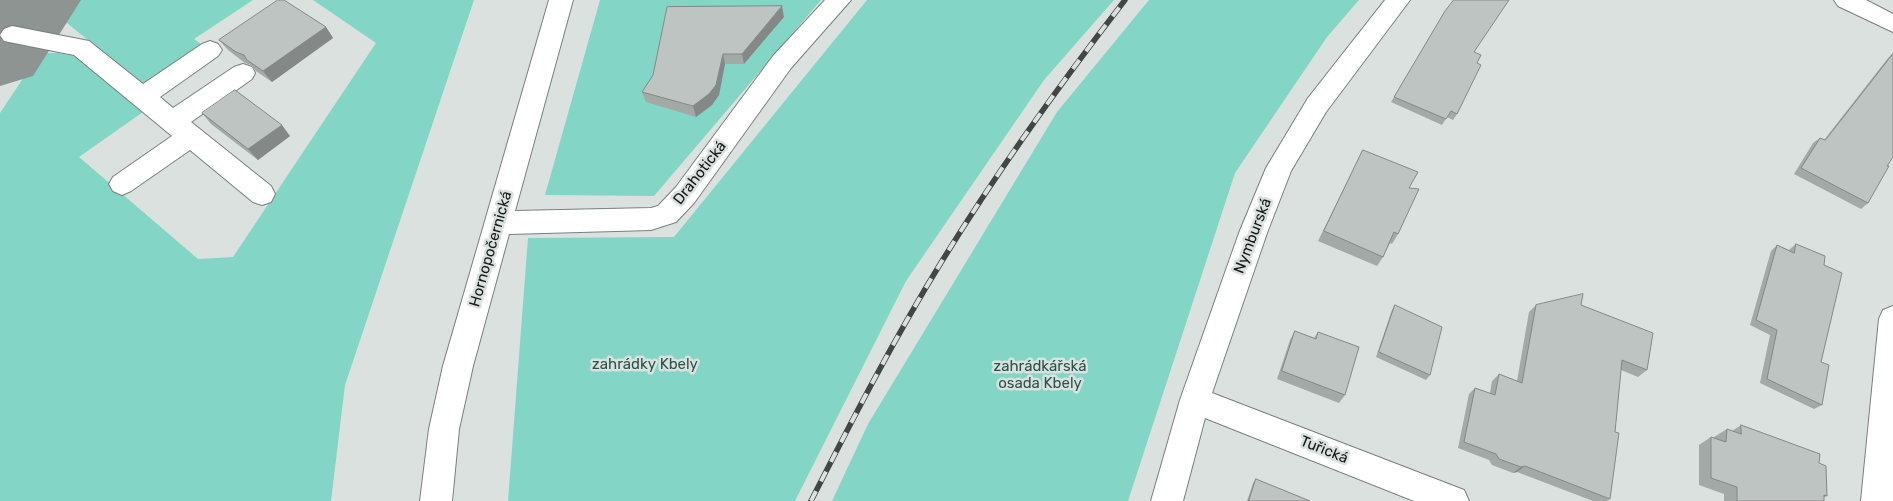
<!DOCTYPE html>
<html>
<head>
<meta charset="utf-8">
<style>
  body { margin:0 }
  canvas { display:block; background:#dae1df }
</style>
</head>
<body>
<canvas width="1893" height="501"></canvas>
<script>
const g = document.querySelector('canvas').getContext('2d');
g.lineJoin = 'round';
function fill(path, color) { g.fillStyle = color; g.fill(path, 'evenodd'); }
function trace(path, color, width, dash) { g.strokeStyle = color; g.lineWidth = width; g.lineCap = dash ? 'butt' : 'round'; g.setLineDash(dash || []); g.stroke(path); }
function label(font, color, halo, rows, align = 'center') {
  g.font = font + ' Rubik,sans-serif'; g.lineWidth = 5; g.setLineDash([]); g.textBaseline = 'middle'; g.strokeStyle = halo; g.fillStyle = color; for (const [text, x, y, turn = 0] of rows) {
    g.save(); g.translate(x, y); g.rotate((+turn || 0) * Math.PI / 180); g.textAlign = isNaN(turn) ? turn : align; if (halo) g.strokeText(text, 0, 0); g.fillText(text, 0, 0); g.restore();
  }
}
const green = new Path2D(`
  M 75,0 L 253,0 L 194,39 L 205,47 L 154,81 L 141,83 L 62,19 Z
  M 313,0 L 474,0 L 345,385 L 331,501 L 0,501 L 0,113 L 40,53 L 58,53 L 76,56 L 143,112 L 79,157 L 198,259 L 233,257 L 376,43 Z
  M 600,0 L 821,0 L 654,196 L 545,195 ZM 738,18 L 775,28 L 744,64 L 725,64 C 719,93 720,98 696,117 Z
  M 867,0 L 1114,0 L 1044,80 L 906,281 L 795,501 L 508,501 L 528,238 L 674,237 Z
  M 1149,0 L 1359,0 L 1327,37 L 1235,173 L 1128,501 L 832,501 L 868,424 L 1057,112 Z`);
const taxiway = new Path2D(`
  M 0,0 L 81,0 L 33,76 L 0,86 Z`);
const minor = new Path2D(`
  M 549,0 L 573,0 L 515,211 L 651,208 L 658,206 L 676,187 L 773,56 L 825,0 L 851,0 L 791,68 L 694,203 L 676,222 L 651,230 L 509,234 L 473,366 L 459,429 L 452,501 L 420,501 L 429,429 L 443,366 Z
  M 1385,0 L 1410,0 L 1326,112 L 1291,171 L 1267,233 L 1212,393 L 1464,490 L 1469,501 L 1414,501 L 1205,418 L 1183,501 L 1151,501 L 1180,400 L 1239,233 L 1266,168 L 1308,98 Z
  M 1834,0 L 1866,0 L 1893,14 L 1893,32 L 1838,6 Z
  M 12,26 L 89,41 L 143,84 L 202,44 L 210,41 L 218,44 L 222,50 L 218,56 L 160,97 L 173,108 L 234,67 L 243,64 L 252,67 L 255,73 L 252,79 L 191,122 L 271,186 L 275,194 L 271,202 L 262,205 L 253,202 L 190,150 L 131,191 L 122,195 L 113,191 L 109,184 L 113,177 L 172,136 L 74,55 L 4,41 L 0,35 L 4,29 Z
  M 1893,306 L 1893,501 L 1861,501 L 1879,319 L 1883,310 Z`);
const rail = new Path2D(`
  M 811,501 C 852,420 894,339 942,261 C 998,170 1060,84 1125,0`);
const wall = new Path2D(`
  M 784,17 L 744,64 L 725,64 L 719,95 L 712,105 L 696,117 L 646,102 L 642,92 Z
  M 326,27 L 333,38 L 272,82 L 256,71 L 251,65 L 245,63 L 228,50 L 219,40 Z
  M 1475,53 L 1477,63 L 1457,114 L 1453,120 L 1447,117 L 1442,125 L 1391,102 L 1394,97 Z
  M 1893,53 L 1887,166 L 1868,203 L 1861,209 L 1794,174 L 1813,143 L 1820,138 L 1824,140 L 1888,58 Z
  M 202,113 L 290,136 L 258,160 L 211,124 Z
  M 1363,150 L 1409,188 L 1398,234 L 1392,244 L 1390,243 L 1383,257 L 1377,266 L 1318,241 Z
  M 1796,244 L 1824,265 L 1821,362 L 1822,405 L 1814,409 L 1760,383 L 1770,335 L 1750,325 L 1771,251 L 1777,245 L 1789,250 L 1790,249 Z
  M 1395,305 L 1430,375 L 1426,380 L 1376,357 L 1392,310 Z
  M 1536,305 L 1581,305 L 1647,370 L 1638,377 L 1621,370 L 1615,432 L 1610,499 L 1607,501 L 1593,501 L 1517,472 L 1513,473 L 1492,465 L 1489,460 L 1458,448 L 1469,394 L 1475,388 L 1490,393 L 1492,381 L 1499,374 L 1517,381 L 1529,312 Z
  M 1295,331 L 1314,338 L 1318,332 L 1345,395 L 1339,403 L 1277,379 L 1290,340 Z
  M 1741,425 L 1819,463 L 1827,496 L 1824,497 L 1824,501 L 1724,501 L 1724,494 L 1699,485 L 1699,445 L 1711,437 L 1714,438 L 1714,437 L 1727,429 L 1732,431 Z
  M 1256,479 L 1310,501 L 1247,501 L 1253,483 Z`);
const shadedWall = new Path2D(`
  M 782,6 L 784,17 L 744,64 L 742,54 Z
  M 326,27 L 333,38 L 272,82 L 263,71 Z
  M 723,54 L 725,64 L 719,95 L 712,105 L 696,117 L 693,106 Z
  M 282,125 L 290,136 L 258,160 L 248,149 Z
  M 1525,466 L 1517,472 L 1513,473 L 1521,467 Z`);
const building = new Path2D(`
  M 278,0 L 284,0 L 326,27 L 263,71 L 247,60 L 244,55 L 236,52 L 219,40 Z
  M 1454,0 L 1509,0 L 1474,52 L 1481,55 L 1477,63 L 1481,65 L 1457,114 L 1451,111 L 1446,119 L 1394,97 L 1445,11 Z
  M 782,6 L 742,54 L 723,54 L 716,85 L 709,94 L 693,106 L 642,92 L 653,75 L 667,7 Z
  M 1893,54 L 1893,157 L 1887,166 L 1889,166 L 1868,203 L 1801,168 L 1820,138 L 1825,140 Z
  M 235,90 L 282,125 L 248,149 L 202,113 Z
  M 1363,150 L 1418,172 L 1409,188 L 1419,189 L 1398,234 L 1394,232 L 1383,257 L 1324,231 Z
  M 1796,244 L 1825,256 L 1824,265 L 1842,273 L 1821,362 L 1829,365 L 1822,405 L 1767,379 L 1777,330 L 1756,320 L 1777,245 L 1794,253 Z
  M 1583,294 L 1581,305 L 1653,333 L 1647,370 L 1622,360 L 1615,432 L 1619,433 L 1610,499 L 1525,466 L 1521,467 L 1499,459 L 1496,454 L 1464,442 L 1475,388 L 1495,395 L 1499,374 L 1522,383 L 1536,305 Z
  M 1395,305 L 1442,327 L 1430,375 L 1379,352 Z
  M 1295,331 L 1316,339 L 1318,332 L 1359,347 L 1345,395 L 1282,371 Z
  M 1741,425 L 1820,454 L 1819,463 L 1826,466 L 1827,496 L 1824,495 L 1824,501 L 1737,501 L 1737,487 L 1711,478 L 1711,437 L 1726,442 L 1727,429 L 1741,434 Z
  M 1256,479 L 1310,501 L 1249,501 Z`);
const streetNames = [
  ["Drahotická",700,173,-52],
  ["Nymburská",1253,236,-69],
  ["Hornopočernická",491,249,-74],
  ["Tuřická",1324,450,22]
];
const parkNames = [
  ["zahrádky Kbely",645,365],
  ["zahrádkářská",1040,367],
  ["osada Kbely",1040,384]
];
fill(green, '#83d6c5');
fill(taxiway, '#8e9492');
trace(minor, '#797f7e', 2);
fill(minor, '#fff');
trace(rail, '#424645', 5.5);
trace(rail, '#dae1df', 4, [11]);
fill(wall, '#a3a9a7');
fill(shadedWall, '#848988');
fill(building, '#bdc4c2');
trace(building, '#848988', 1);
label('15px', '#151817', '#dae1df', streetNames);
label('15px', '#28544c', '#dae1df', parkNames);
</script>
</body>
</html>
